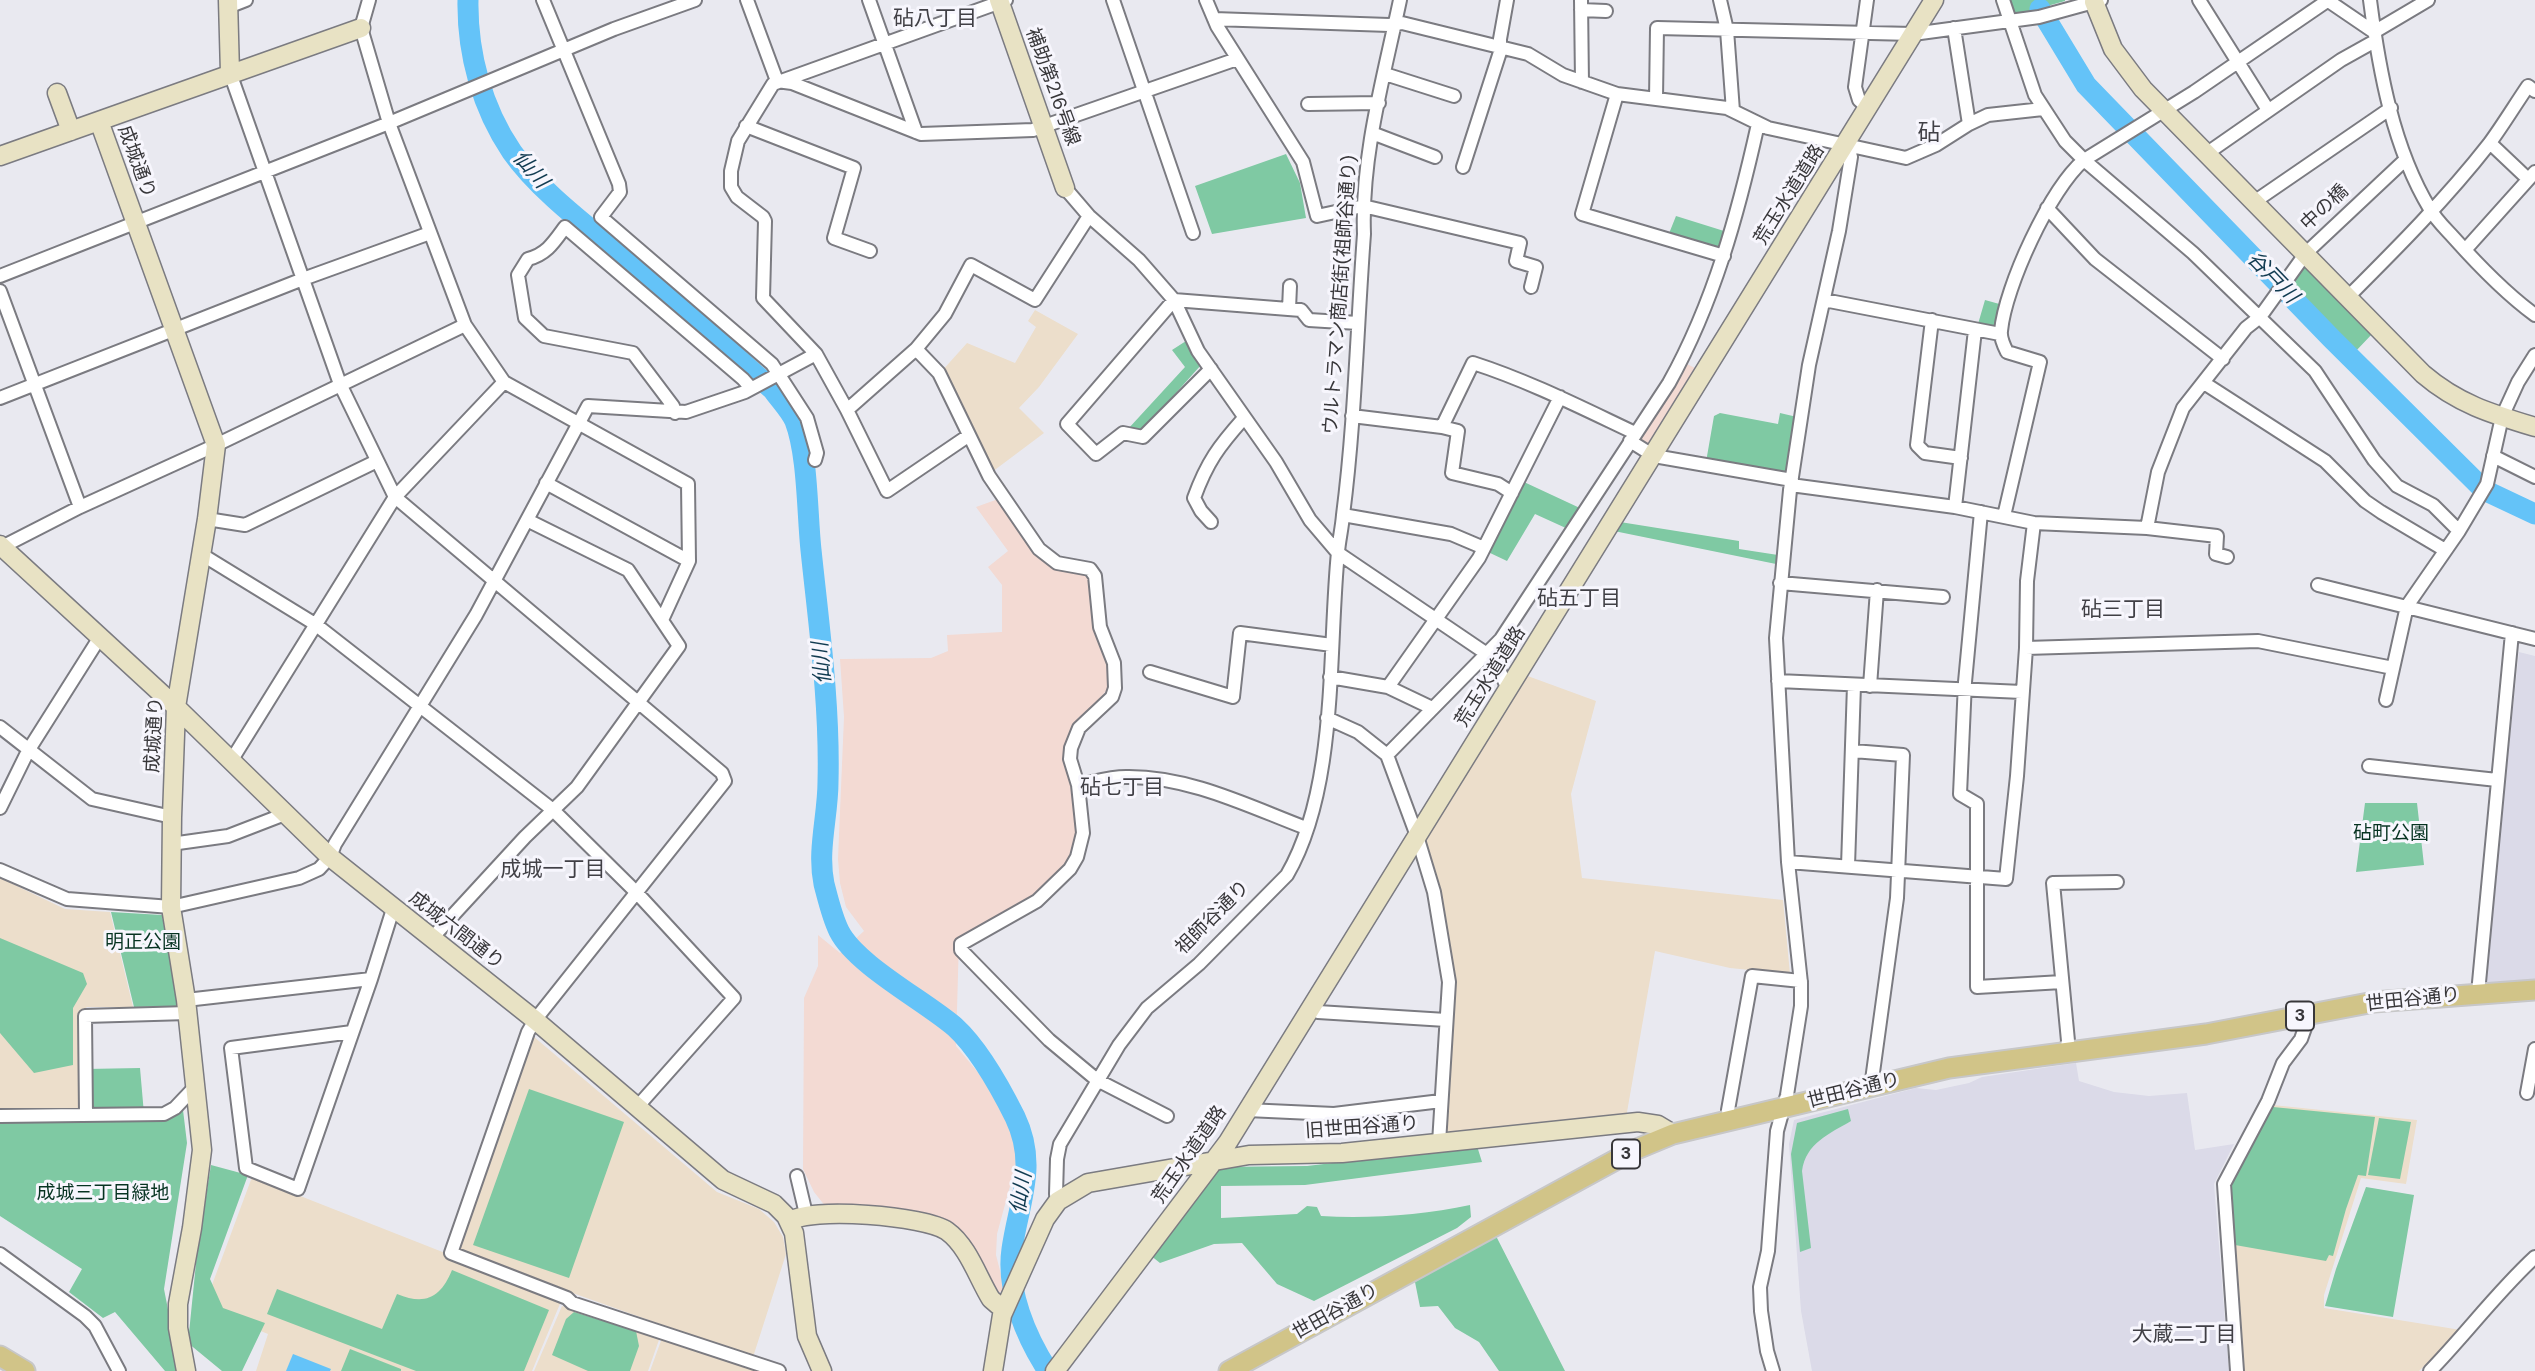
<!DOCTYPE html>
<html>
<head>
<meta charset="utf-8">
<style>
  body { margin:0 }
  canvas { display:block; background:#e9e9f0 }
</style>
</head>
<body>
<canvas width="2535" height="1371"></canvas>
<script>
const g = document.querySelector('canvas').getContext('2d');
g.lineJoin = 'round';
function fill(path, color) { g.fillStyle = color; g.fill(path, 'evenodd'); }
function trace(path, color, width, dash) { g.strokeStyle = color; g.lineWidth = width; g.lineCap = dash ? 'butt' : 'round'; g.setLineDash(dash || []); g.stroke(path); }
function label(font, color, halo, rows, align = 'center') {
  g.font = font + ' "DM Sans","Noto Sans JP",sans-serif'; g.lineWidth = 6; g.setLineDash([]); g.textBaseline = 'middle'; g.strokeStyle = halo; g.fillStyle = color; for (const [text, x, y, turn = 0] of rows) {
    g.save(); g.translate(x, y); g.rotate((+turn || 0) * Math.PI / 180); g.textAlign = isNaN(turn) ? turn : align; if (halo) g.strokeText(text, 0, 0); g.fillText(text, 0, 0); g.restore();
  }
}
const commercial = new Path2D(`
  M 1683,362 L 1701,371 L 1653,451 L 1638,437 Z
  M 1001,498 L 1038,551 L 1087,572 L 1091,579 L 1110,662 L 1111,685 L 1092,708 L 1078,718 L 1068,739 L 1079,838 L 1069,864 L 1036,896 L 959,939 L 956,1046 L 986,1082 L 1012,1122 L 1019,1153 L 997,1234 L 996,1255 L 1005,1290 L 997,1293 L 968,1242 L 954,1226 L 928,1213 L 826,1207 L 814,1192 L 803,1169 L 804,998 L 818,966 L 818,935 L 840,953 L 864,931 L 846,907 L 840,883 L 838,859 L 844,717 L 840,659 L 931,658 L 948,651 L 947,635 L 1002,632 L 1002,585 L 988,567 L 1008,551 L 976,507 Z`);
const built = new Path2D(`
  M 2519,652 L 2535,656 L 2535,985 L 2483,989 Z
  M 2076,1063 L 2079,1081 L 2114,1092 L 2149,1096 L 2187,1093 L 2195,1150 L 2234,1144 L 2214,1184 L 2229,1371 L 1812,1371 L 1801,1311 L 1789,1144 L 1794,1120 L 1916,1088 L 1936,1090 L 1969,1083 L 1982,1077 Z`);
const education = new Path2D(`
  M 1035,310 L 1078,334 L 1039,387 L 1019,408 L 1044,433 L 992,472 L 941,372 L 967,343 L 1015,363 L 1036,327 L 1028,321 Z
  M 1525,675 L 1596,701 L 1571,794 L 1582,878 L 1783,900 L 1790,974 L 1730,968 L 1655,951 L 1626,1118 L 1443,1138 L 1453,983 L 1420,836 Z
  M 0,878 L 65,909 L 110,912 L 133,1007 L 87,1007 L 83,1010 L 82,1112 L 0,1111 Z
  M 533,1036 L 717,1192 L 759,1209 L 774,1222 L 783,1237 L 786,1254 L 754,1354 L 750,1356 L 457,1252 Z
  M 2273,1105 L 2417,1120 L 2406,1184 L 2361,1178 L 2324,1295 L 2324,1308 L 2461,1330 L 2419,1371 L 2243,1371 L 2229,1183 Z
  M 252,1177 L 562,1299 L 532,1371 L 256,1371 L 268,1334 L 226,1317 L 209,1293 Z
  M 562,1306 L 660,1337 L 648,1371 L 534,1371 Z
  M 662,1338 L 764,1371 L 650,1371 Z`);
const green = new Path2D(`
  M 2008,0 L 2065,0 L 2065,1 L 2019,14 L 2011,10 Z
  M 1286,154 L 1300,183 L 1306,218 L 1212,234 L 1195,186 Z
  M 1676,216 L 1724,231 L 1720,251 L 1668,236 Z
  M 2300,268 L 2307,268 L 2373,333 L 2355,352 L 2288,287 Z
  M 1985,300 L 2003,305 L 1998,322 L 1991,327 L 1978,324 Z
  M 1186,341 L 1201,365 L 1141,432 L 1128,429 L 1185,367 L 1172,350 Z
  M 1720,413 L 1778,424 L 1780,413 L 1797,417 L 1790,475 L 1706,462 L 1714,416 Z
  M 1524,482 L 1582,509 L 1568,529 L 1535,514 L 1507,561 L 1488,552 Z
  M 1620,522 L 1739,541 L 1739,549 L 1778,555 L 1776,564 L 1614,531 Z
  M 2365,803 L 2417,803 L 2424,865 L 2356,872 Z
  M 111,912 L 162,915 L 179,1006 L 134,1007 Z
  M 0,938 L 83,973 L 87,984 L 73,1008 L 73,1065 L 34,1073 L 0,1033 Z
  M 140,1068 L 144,1114 L 86,1115 L 86,1069 Z
  M 529,1089 L 624,1122 L 569,1278 L 473,1245 Z
  M 2273,1107 L 2375,1117 L 2366,1176 L 2358,1175 L 2346,1209 L 2333,1256 L 2329,1255 L 2326,1261 L 2235,1245 C 2231,1225 2227,1205 2231,1185 C 2234,1163 2261,1127 2273,1107 Z
  M 1848,1109 L 1851,1121 C 1829,1134 1806,1143 1802,1171 L 1811,1248 L 1800,1252 L 1791,1154 L 1797,1123 Z
  M 183,1110 L 187,1143 L 164,1289 L 180,1371 L 165,1371 L 115,1312 L 103,1318 L 69,1292 L 82,1269 L 0,1216 L 0,1119 L 162,1120 Z
  M 2379,1118 L 2411,1122 L 2400,1179 L 2368,1175 Z
  M 1477,1146 L 1482,1162 L 1305,1185 L 1221,1186 L 1221,1218 L 1297,1214 L 1307,1206 L 1317,1207 L 1321,1216 C 1369,1219 1423,1215 1470,1205 L 1471,1217 L 1457,1228 L 1314,1301 L 1277,1284 L 1242,1243 L 1214,1244 L 1160,1263 L 1150,1255 L 1216,1167 L 1307,1166 Z
  M 211,1165 L 248,1175 L 210,1279 L 223,1308 L 265,1323 L 242,1371 L 222,1371 L 188,1343 L 197,1253 Z
  M 2366,1187 L 2414,1195 L 2393,1317 L 2325,1306 L 2336,1269 Z
  M 1496,1236 L 1565,1371 L 1499,1371 L 1479,1342 L 1455,1328 L 1438,1306 L 1420,1307 L 1415,1282 Z
  M 452,1270 L 549,1310 L 524,1371 L 416,1371 L 267,1314 L 277,1289 L 382,1329 L 397,1294 C 426,1306 441,1297 452,1270 Z
  M 574,1312 L 636,1331 L 639,1346 L 630,1371 L 588,1371 L 552,1355 L 566,1319 Z
  M 350,1349 L 401,1369 L 401,1371 L 341,1371 Z`);
const water = new Path2D(`
  M 293,1354 L 331,1369 L 330,1371 L 286,1371 Z`);
const river = new Path2D(`
  M 468,0 C 467,53 482,108 512,152 C 543,196 601,236 642,272 C 686,311 729,351 773,390 C 780,400 790,410 795,421 C 808,455 807,513 811,550 C 819,627 830,704 828,782 C 828,816 817,850 824,884 C 828,899 832,917 839,931 C 856,965 925,1001 955,1027 C 978,1048 1001,1089 1015,1117 C 1038,1165 1019,1201 1012,1249 C 1006,1290 1026,1337 1048,1371
  M 2040,9 L 2086,85 L 2332,339 L 2484,490 L 2535,514`);
const street = new Path2D(`
  M 369,0 L 361,28 L 389,123 L 465,325 L 504,382 L 688,484 L 689,561 L 662,620
  M 543,0 L 619,184 L 620,192 L 601,217 L 772,364 L 807,418 L 817,453 L 815,460
  M 747,0 L 777,81 L 792,83 L 921,134 L 1033,130 L 1237,59
  M 869,0 L 916,132
  M 1113,0 L 1193,233
  M 1206,0 L 1217,26 L 1303,162 L 1317,216 L 1363,206 L 1520,243 L 1516,261 L 1536,267 L 1531,287
  M 1581,0 L 1582,82
  M 1720,0 L 1727,30 L 1733,111
  M 1867,0 L 1855,87 L 1859,100 L 1868,108
  M 2003,0 L 2035,95 L 2065,141 L 2084,160 L 2193,253 L 2315,371 L 2374,460 L 2397,486 L 2433,505 L 2459,531
  M 2199,0 L 2268,110
  M 2327,0 L 2374,32 L 2428,0
  M 2370,0 C 2379,70 2393,148 2430,209 C 2436,220 2446,229 2454,238 C 2479,266 2505,293 2535,315
  M 228,7 L 246,0
  M 1581,10 L 1606,11
  M 1214,19 L 1389,25 L 1402,23 L 1528,54 L 1563,75 L 1617,94 L 1727,108 L 1768,128 L 1906,158 L 1936,145 L 1969,124 L 1988,115 L 2043,109
  M 1954,28 L 1969,124
  M 230,73 L 340,384 L 395,497 L 722,773 L 725,781 L 535,1020 L 528,1032 L 451,1253 L 567,1298 L 572,1303 L 779,1371
  M 1385,74 L 1454,96
  M 1617,94 L 1582,214 L 1724,256
  M 1656,99 L 1657,28 L 1913,34 L 2039,17 L 2101,0
  M 1308,104 L 1379,103
  M 746,126 L 854,168 L 834,238 L 870,251
  M 1372,133 L 1435,157
  M 2490,143 L 2528,179
  M 2206,154 L 2341,60 L 2375,41
  M 1463,167 L 1500,52 L 1500,39 L 1507,0
  M 1065,188 L 1089,216 L 1139,260 L 1174,300 L 1198,351 L 1276,462 L 1310,520 L 1338,553 L 1487,654 L 1495,661 L 1508,689
  M 2254,202 L 2391,108
  M 2047,208 L 2095,259 L 2223,359
  M 2465,250 L 2535,172
  M 0,276 L 389,123 L 614,29 L 695,0
  M 0,291 L 80,507
  M 2348,297 C 2397,248 2446,199 2489,144 C 2503,125 2515,105 2528,86 L 2535,91
  M 1824,300 L 2000,334
  M 1289,309 L 1290,286
  M 1932,320 L 1917,445 L 1925,453 L 1961,458
  M 916,349 L 939,373 L 989,476 L 1039,549 L 1057,563 L 1090,569 L 1095,576 L 1100,627 L 1114,663 L 1115,688 L 1112,697 L 1079,728 L 1071,748 L 1070,759 L 1078,785 L 1083,833 L 1077,857 L 1070,869 L 1037,901 L 961,944 L 961,950 L 1049,1040 L 1097,1080 L 1167,1116
  M 1211,369 L 1143,437 L 1123,433 L 1096,454 L 1067,424 L 1174,300 L 1301,310 L 1309,320 L 1358,323
  M 2204,383 L 2325,461 L 2365,501 L 2381,512 L 2445,550
  M 0,398 L 303,279 L 430,233
  M 847,410 L 916,349 L 945,314 L 971,265 L 1035,300 L 1089,216
  M 675,413 L 673,406 L 633,353 L 544,336 L 525,318 L 518,275 L 528,259 C 547,254 554,242 565,227 L 743,379 L 751,388
  M 1352,416 L 1442,427 L 1473,363 C 1529,381 1582,408 1635,433
  M 1442,427 L 1458,431 L 1452,473 L 1498,484 L 1512,493
  M 968,436 L 887,491 L 847,410 L 816,354 L 763,298 L 765,221 L 763,217 L 737,197 L 731,187 L 731,171 L 738,141 L 773,84 L 1006,0
  M 1630,441 L 1654,456 L 1792,480
  M 2493,456 L 2535,477
  M 546,483 L 689,561
  M 1791,485 L 1955,507 L 2034,523 L 2147,528 L 2217,536 L 2216,554 L 2227,557
  M 1955,507 L 1975,330
  M 1981,512 L 1965,682 L 1960,794 L 1977,804 L 1977,987 L 2062,982
  M 1343,515 L 1451,534 L 1484,548
  M 2004,516 L 2040,362 L 2007,352 C 2004,346 2000,338 2001,331 C 2005,287 2050,189 2084,160 L 2194,92 L 2327,1
  M 207,519 L 245,525 L 377,461
  M 1211,522 L 1201,511 L 1194,498 C 1207,462 1219,446 1244,418
  M 2147,528 L 2158,472 L 2183,408 L 2246,328 L 2260,317 L 2306,253 L 2405,160
  M 0,548 L 80,507 L 216,445 L 465,325
  M 201,554 L 315,624 L 553,810 L 636,892 L 734,998 L 638,1106
  M 1780,583 L 1943,597
  M 2318,585 L 2535,639
  M 2026,648 L 2258,641 L 2393,668
  M 1150,672 L 1233,697 L 1240,633 L 1332,645
  M 1330,677 L 1388,687 L 1432,708
  M 1778,681 L 2022,692
  M 1870,686 L 1877,590
  M 1388,687 L 1479,558 L 1560,397
  M 2386,700 L 2407,606 L 2459,531 L 2487,484 L 2502,417 L 2518,382 L 2535,355
  M 1327,718 L 1358,732 L 1387,755 L 1417,836 L 1434,892 L 1449,982 L 1439,1143
  M 0,727 L 92,799 L 172,817
  M 1853,751 L 1903,755 L 1897,898 L 1871,1087
  M 1387,755 L 1501,639 L 1669,383 C 1714,302 1738,214 1758,124
  M 231,761 L 395,497 L 504,382
  M 2369,766 L 2497,780
  M 1078,785 C 1094,782 1109,777 1126,777 C 1189,776 1248,806 1306,828
  M 0,808 L 28,751 L 100,637
  M 171,844 L 228,836 L 285,814
  M 1788,862 L 2006,879 L 2017,776 L 2026,648 L 2027,581 L 2034,523
  M 1848,866 L 1854,685
  M 0,870 L 67,899 L 171,907 L 299,878 L 319,869 L 330,857 L 335,844 L 476,615 L 588,406 L 686,412 L 745,392 L 816,354
  M 432,938 L 525,837 L 577,787 L 679,646 L 628,570 L 527,520
  M 2478,993 L 2512,633
  M 186,1000 L 371,979
  M 1310,1008 L 1318,1012 L 1446,1020
  M 352,1032 L 231,1048 L 246,1168 L 298,1189 L 371,979 L 393,909
  M 2066,1053 L 2068,1041 L 2053,883 L 2117,882
  M 2527,1093 L 2535,1049
  M 1247,1110 L 1334,1114 L 1441,1101
  M 86,1115 L 85,1016 L 188,1013
  M 0,1116 L 164,1114 L 175,1108 L 194,1088
  M 1730,1122 L 1728,1110 L 1752,976 L 1801,981
  M 797,1176 L 806,1214
  M 1058,1201 L 1056,1194 L 1057,1159 L 1060,1144 L 1119,1045 L 1147,1008 L 1199,964 L 1287,875 C 1338,787 1328,652 1338,552 C 1339,540 1342,528 1343,515 C 1355,422 1357,328 1364,234 C 1361,156 1384,76 1400,0
  M 0,1254 L 85,1316 L 95,1326 L 119,1371
  M 1773,1371 L 1767,1351 L 1761,1311 L 1760,1287 L 1768,1251 L 1777,1131 L 1787,1095 L 1801,1006 L 1801,983 L 1788,862 L 1776,638 L 1790,490 L 1809,365 L 1839,231 L 1851,157 L 1846,144
  M 2237,1371 L 2224,1184 L 2268,1101 L 2283,1063 L 2301,1039 L 2306,1025 L 2305,1015
  M 2430,1371 C 2466,1334 2497,1292 2535,1257`);
const secondary = new Path2D(`
  M 228,0 L 230,73
  M 999,0 L 1065,188
  M 2094,2 L 2113,49 L 2143,89 L 2423,374 C 2458,404 2492,414 2535,427
  M 57,93 L 71,131
  M 99,121 L 216,445 L 207,519 L 176,707 L 172,817 L 171,907 L 186,1000 L 202,1150 L 192,1228 L 178,1304 L 178,1328 L 186,1371
  M 0,156 L 361,28
  M 0,545 L 176,707 L 330,857 L 535,1020 L 723,1180 L 774,1204 L 786,1216 L 794,1233 L 807,1336 L 822,1371
  M 789,1222 C 809,1206 926,1216 947,1231 C 968,1246 978,1278 991,1299 L 998,1305 L 1005,1307
  M 993,1371 L 1002,1315 L 1045,1219 L 1058,1201 L 1088,1183 L 1249,1155 L 1342,1153 L 1638,1122 L 1658,1125 L 1673,1134
  M 1055,1371 L 1228,1142 L 1934,0`);
const primary = new Path2D(`
  M 0,1356 L 25,1371
  M 1229,1371 L 1632,1151 L 1673,1134 L 1949,1068 L 2206,1034 L 2374,1002 L 2535,990`);
const shields = [
  [2300,1016,28],
  [1626,1154,28]
];
const shieldNames = [
  ["3",2300,1016],
  ["3",1626,1154]
];
const streetNames = [
  ["補助第216号線",1052,87,70],
  ["成城通り",136,162,70],
  ["荒玉水道道路",1790,195,-58],
  ["中の橋",2325,208,-43],
  ["ウルトラマン商店街(祖師谷通り)",1341,295,-86],
  ["荒玉水道道路",1491,677,-58],
  ["成城通り",155,735,-87],
  ["祖師谷通り",1213,918,-45],
  ["成城六間通り",456,931,38],
  ["世田谷通り",2413,1000,-6],
  ["世田谷通り",1854,1091,-14],
  ["旧世田谷通り",1362,1128,-4],
  ["荒玉水道道路",1190,1155,-55],
  ["世田谷通り",1336,1312,-29]
];
const parkNames = [
  ["砧町公園",2391,834],
  ["明正公園",143,943],
  ["成城三丁目緑地",103,1194]
];
const neighbourhoodNames = [
  ["砧八丁目",935,19],
  ["砧五丁目",1579,599],
  ["砧三丁目",2123,610],
  ["砧七丁目",1122,788],
  ["成城一丁目",553,870],
  ["大蔵二丁目",2184,1335]
];
const waterNames = [
  ["仙川",530,170,49],
  ["谷戸川",2272,278,46],
  ["仙川",823,663,-95],
  ["仙川",1022,1193,-81]
];
const quarterNames = [
  ["砧",1929,134]
];
fill(commercial, '#f3dad3');
fill(built, '#dbdae8');
fill(education, '#ecdecb');
fill(green, '#7fc9a3');
fill(water, '#64c3f8');
trace(river, '#64c3f8', 21);
trace(street, '#7b7b81', 16);
trace(secondary, '#7b7b81', 21);
trace(primary, '#c7c7c8', 23);
trace(street, '#fff', 12);
trace(secondary, '#e8e2c4', 18);
trace(primary, '#d1c488', 19);
for (const [x, y, w] of shields) { const box = new Path2D(); box.roundRect(x - w / 2, y - 14.5, w, 29, 5); g.fillStyle = '#f7f6fd'; g.fill(box); trace(box, '#38373a', 2); }
label('bold 18px', '#38373a', null, shieldNames);
label('19px', '#38373a', '#f7f6fd', streetNames);
label('19px', '#063321', '#f7f6fd', parkNames);
label('21px', '#414046', '#f7f6fd', neighbourhoodNames);
label('italic 21px', '#113b51', '#f7f6fd', waterNames);
label('23px', '#414046', '#f7f6fd', quarterNames);
</script>
</body>
</html>
